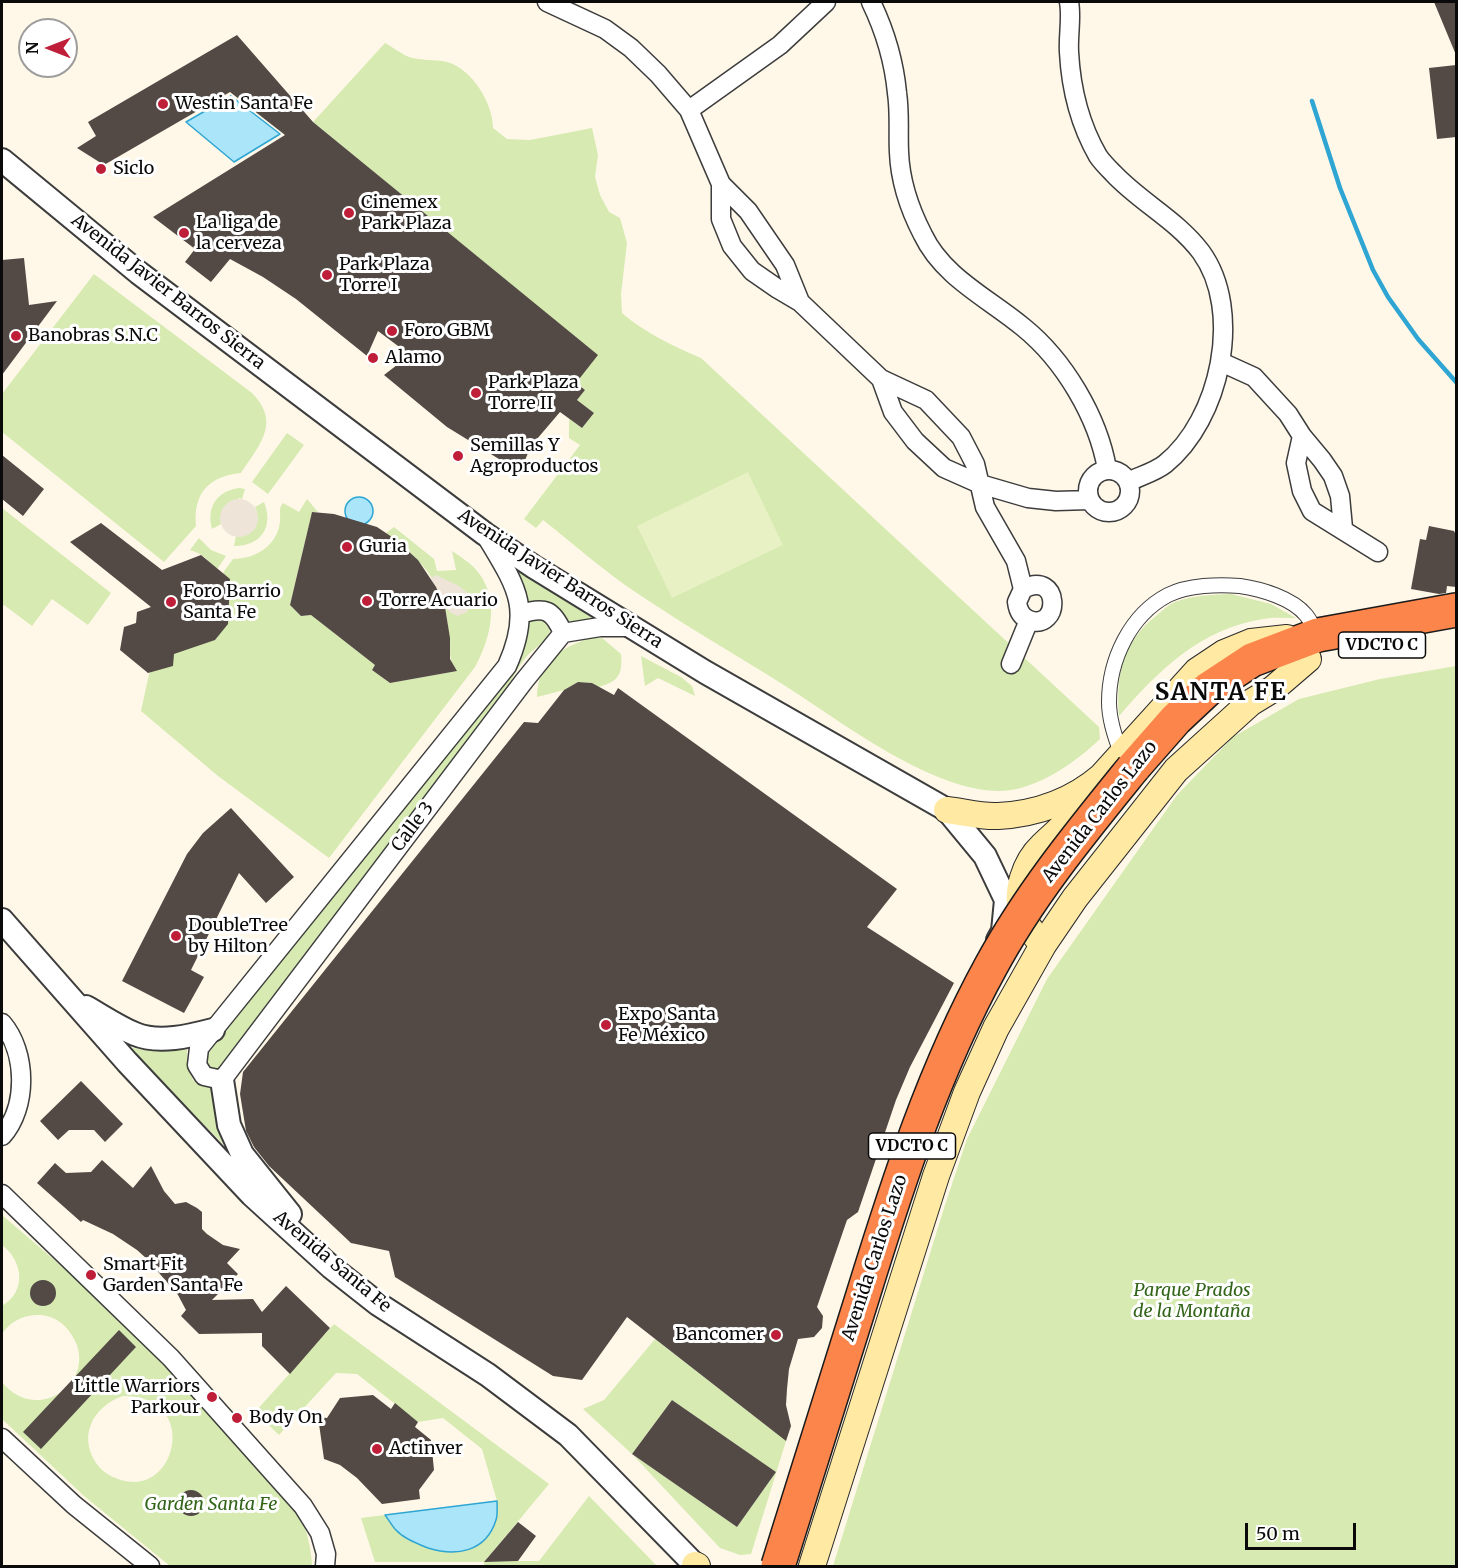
<!DOCTYPE html>
<html>
<head>
<meta charset="utf-8">
<style>
  body { margin:0 }
  #map { position:relative; width:1458px; height:1568px; overflow:hidden; background:#fff8e8; font-family:Merriweather,serif }
  canvas { display:block }
  .frame { position:absolute; inset:0; border:3px solid #0a0a0a; pointer-events:none }
  .north { position:absolute; left:18px; top:18px; width:60px; height:60px; box-sizing:border-box; background:#fff; border:2px solid #9d9d9d; border-radius:50%; rotate:270deg; font-size:16px; font-weight:700; line-height:24px; text-align:center; color:#0a0a0a }
  .north::after { content:''; display:block; margin:auto; width:21px; height:27px; background:#bf1e39; clip-path:polygon(50% 0,100% 100%,50% 72%,0 100%) }
  .scale { position:absolute; left:1245px; top:1523px; width:111px; height:27px; box-sizing:border-box; border:3px solid #0a0a0a; border-top:0; padding-left:8px; font-size:18px; line-height:21px; white-space:nowrap; color:#0a0a0a; -webkit-text-stroke:4px #fff; paint-order:stroke }
</style>
</head>
<body>
<div id="map">
<canvas width="1458" height="1568"></canvas>
<div class="frame"></div>
<div class="north">N</div>
<div class="scale">50 m</div>
</div>
<script>
const g = document.querySelector('canvas').getContext('2d');
g.lineJoin = 'round';
function fill(path, color) { g.fillStyle = color; g.fill(path, 'evenodd'); }
function trace(path, color, width, dash) { g.strokeStyle = color; g.lineWidth = width; g.lineCap = dash ? 'butt' : 'round'; g.setLineDash(dash || []); g.stroke(path); }
function label(font, color, halo, rows, align = 'center') {
  g.font = font + ' Merriweather,serif'; g.lineWidth = 6; g.setLineDash([]); g.textBaseline = 'middle'; g.strokeStyle = halo; g.fillStyle = color; for (const [text, x, y, turn = 0] of rows) {
    g.save(); g.translate(x, y); g.rotate((+turn || 0) * Math.PI / 180); g.textAlign = isNaN(turn) ? turn : align; if (halo) g.strokeText(text, 0, 0); g.fillText(text, 0, 0); g.restore();
  }
}
const green = new Path2D(`
  M 385,43 C 393,47 401,54 409,57 C 421,61 435,59 447,62 C 472,69 493,103 493,128 L 507,139 L 530,140 L 592,128 L 598,155 L 595,177 L 600,195 L 609,212 L 620,218 L 627,243 L 621,294 L 622,313 C 645,333 673,346 701,358 L 1099,727 L 1100,739 C 1075,763 1036,790 1001,791 C 933,792 843,723 787,687 C 733,653 677,621 625,585 C 597,565 570,541 543,520 L 536,528 L 524,519 L 580,445 L 569,438 L 569,419 L 582,428 L 594,413 L 577,400 L 585,390 L 576,383 L 597,355 L 313,122 Z
  M 94,274 L 252,393 C 281,423 260,444 241,473 C 209,476 193,493 196,526 L 164,562 L 2,432 L 2,394 Z
  M 287,433 L 304,445 L 268,494 L 252,482 Z
  M 239,488 L 245,489 L 242,499 L 239,498 L 220,519 L 221,524 L 212,529 C 206,507 217,491 239,488 Z
  M 307,499 L 318,512 L 312,512 L 290,605 L 301,616 L 311,615 L 375,665 L 372,670 L 390,683 L 456,671 C 447,655 452,652 449,635 C 448,626 447,617 445,608 C 439,577 410,550 386,533 L 394,527 L 434,559 L 437,571 L 456,570 L 452,551 C 461,557 471,563 478,572 C 500,600 491,638 475,667 L 329,858 L 218,776 L 141,711 L 149,674 L 233,559 C 256,559 278,545 280,521 C 281,513 278,509 283,503 L 299,512 Z
  M 264,502 C 274,527 261,546 234,546 L 236,536 C 253,536 262,522 255,507 Z
  M 2,508 L 111,593 L 88,625 L 52,599 L 32,626 L 4,605 L 2,607 Z
  M 199,538 L 211,550 L 226,556 L 216,571 C 209,559 202,554 190,550 Z
  M 510,566 L 598,620 L 572,624 C 555,608 549,601 525,602 Z
  M 1231,594 L 1271,604 L 1296,618 C 1285,618 1273,617 1263,619 C 1200,629 1159,670 1119,716 C 1116,675 1122,643 1156,616 C 1162,611 1168,605 1175,602 C 1193,595 1212,595 1231,594 Z
  M 532,619 L 545,622 L 550,631 C 546,643 535,647 527,656 C 514,672 507,689 499,708 L 227,1057 L 220,1068 L 212,1073 L 200,1057 L 211,1050 L 501,684 L 526,626 Z
  M 590,638 L 602,638 L 621,654 C 623,675 618,682 598,687 L 592,683 L 578,682 L 564,690 L 537,697 C 538,661 559,649 590,638 Z
  M 641,656 L 681,677 L 692,686 L 695,696 L 658,678 L 645,686 Z
  M 1456,666 L 1456,1566 L 833,1566 L 945,1205 L 967,1139 L 1047,979 L 1177,795 L 1233,737 L 1299,699 L 1380,679 Z
  M 127,1047 C 147,1051 166,1052 187,1049 L 187,1066 L 193,1080 L 215,1090 C 212,1110 217,1127 225,1146 Z
  M 2,1215 L 72,1275 L 174,1374 L 297,1508 C 306,1528 311,1545 312,1566 L 170,1566 L 84,1496 L 2,1419 L 2,1382 C 38,1427 102,1379 71,1334 C 65,1324 54,1316 41,1315 C 25,1314 10,1321 2,1334 L 2,1306 C 27,1291 23,1261 2,1245 ZM 123,1396 C 199,1395 178,1493 125,1481 C 116,1479 107,1475 100,1468 C 76,1440 91,1407 123,1396 Z
  M 334,1324 L 549,1484 L 485,1561 L 539,1561 L 589,1496 L 657,1566 L 484,1566 L 484,1562 L 375,1562 L 361,1518 L 385,1515 L 397,1531 L 418,1544 L 496,1519 L 497,1501 L 482,1449 L 443,1418 L 418,1422 L 357,1374 L 336,1373 L 279,1435 L 255,1412 Z
  M 655,1339 L 786,1441 L 751,1554 L 740,1555 L 720,1548 L 632,1454 L 583,1409 L 604,1400 ZM 672,1400 L 776,1472 L 737,1527 L 632,1454 Z`);
const pitch = new Path2D(`
  M 748,472 L 783,545 L 672,598 L 637,526 Z`);
const plaza = new Path2D(`
  M220 518a19 19 0 1 1 38 0a19 19 0 1 1-38 0Z
  M 436,575 L 459,586 L 471,596 L 471,604 L 467,612 L 458,616 L 451,613 L 445,607 L 431,578 Z`);
const water = new Path2D(`
  M 231,96 L 280,134 L 234,162 L 186,122 Z
  M345 511a14 14 0 1 1 28 0a14 14 0 1 1-28 0Z
  M 497,1501 C 497,1507 498,1514 496,1520 C 486,1552 456,1557 428,1548 C 418,1544 404,1539 396,1530 C 392,1526 389,1520 385,1515 Z`);
const stream = new Path2D(`
  M 1312,101 L 1340,188 L 1373,270 L 1388,297 L 1418,339 L 1456,382`);
const building = new Path2D(`
  M 1434,2 L 1456,2 L 1456,55 Z
  M 237,35 L 313,122 L 598,355 L 576,383 L 585,390 L 577,400 L 594,413 L 582,428 L 560,412 L 531,446 L 520,472 L 447,427 L 384,375 L 410,355 L 378,331 L 367,356 L 296,299 L 263,277 L 230,259 L 211,282 L 185,262 L 195,249 L 153,217 L 285,135 L 230,92 L 104,165 L 77,148 L 96,136 L 88,122 Z
  M 1456,65 L 1456,137 L 1437,139 L 1429,68 Z
  M 24,258 L 29,305 L 57,301 L 2,375 L 2,260 Z
  M 2,455 L 44,489 L 23,516 L 2,499 Z
  M 312,512 L 334,514 L 377,527 L 395,539 L 418,560 L 436,587 L 445,607 L 450,638 L 450,659 L 457,671 L 390,683 L 372,670 L 375,665 L 311,615 L 301,616 L 290,605 Z
  M 101,523 L 162,570 L 201,555 L 230,579 L 228,624 L 215,640 L 174,654 L 173,666 L 148,673 L 120,650 L 124,627 L 136,623 L 137,612 L 151,607 L 70,542 Z
  M 1429,526 L 1454,531 L 1456,535 L 1456,587 L 1447,586 L 1446,593 L 1439,594 L 1411,589 L 1420,539 L 1426,540 Z
  M 578,682 L 592,683 L 614,695 L 618,688 L 897,889 L 867,927 L 954,983 L 910,1067 L 896,1100 L 858,1212 L 847,1220 L 817,1307 L 823,1316 L 822,1328 L 814,1337 L 798,1339 L 789,1369 L 787,1389 L 786,1405 L 791,1426 L 786,1441 L 627,1317 L 582,1380 L 553,1376 L 395,1277 L 389,1251 L 351,1243 L 269,1166 L 254,1147 L 246,1131 L 240,1094 L 243,1072 L 524,722 L 538,723 L 564,690 Z
  M 231,808 L 294,877 L 266,903 L 239,873 L 191,970 L 204,977 L 184,1013 L 122,981 L 187,854 L 203,833 Z
  M 81,1081 L 123,1124 L 105,1142 L 94,1130 L 69,1130 L 58,1140 L 40,1121 Z
  M 102,1160 L 133,1188 L 151,1166 L 164,1191 L 175,1204 L 186,1202 L 197,1208 L 202,1212 L 202,1229 L 207,1234 L 223,1245 L 240,1249 L 227,1263 L 238,1274 L 212,1300 L 253,1299 L 262,1312 L 286,1286 L 330,1328 L 290,1374 L 262,1346 L 262,1333 L 199,1334 L 181,1316 L 186,1310 L 178,1295 L 147,1259 L 137,1250 L 113,1234 L 83,1220 L 81,1222 L 37,1183 L 55,1163 L 66,1173 L 91,1172 Z
  M30 1293a13 13 0 1 1 26 0a13 13 0 1 1-26 0Z
  M 119,1330 L 136,1347 L 41,1449 L 23,1432 Z
  M 373,1395 L 391,1409 L 395,1403 L 418,1422 L 415,1427 L 431,1440 L 434,1470 L 419,1490 L 420,1499 L 382,1504 L 357,1478 L 340,1465 L 324,1459 L 318,1417 L 327,1418 L 340,1398 Z
  M 672,1400 L 776,1472 L 737,1527 L 632,1454 Z
  M178 1503a13 13 0 1 1 26 0a13 13 0 1 1-26 0Z
  M 518,1522 L 536,1536 L 518,1561 L 484,1562 Z`);
const pedestrian = new Path2D(`
  M 1122,755 C 1115,738 1109,720 1109,702 C 1109,660 1130,615 1168,595 C 1188,585 1219,584 1240,586 C 1261,589 1292,598 1306,615 C 1311,621 1314,629 1318,635`);
const minor = new Path2D(`
  M 547,2 L 605,29 L 631,48 L 658,74 L 689,110 L 721,184 L 748,211 L 785,265 L 800,302
  M 871,2 C 885,31 894,61 897,93 C 900,113 898,132 899,152 C 900,180 910,210 923,235 C 943,277 988,298 1023,327 C 1064,360 1098,417 1107,469
  M 1069,2 C 1072,17 1068,35 1069,52 C 1071,90 1079,123 1098,156 C 1102,162 1108,168 1113,173 C 1140,202 1177,220 1201,252 C 1244,311 1220,420 1165,464 C 1155,472 1140,476 1128,482
  M 689,110 L 780,45 L 826,2
  M 721,184 L 721,219 L 732,246 L 752,271 L 778,289 L 800,302 L 881,379 L 926,400 L 961,437 L 975,464 L 985,507 L 1016,561 L 1023,589 L 1017,602 C 1018,610 1021,617 1029,620 C 1061,632 1061,569 1023,589
  M 1221,362 L 1254,377 L 1288,414 L 1302,436 L 1322,460 L 1333,476 L 1340,496 L 1343,528
  M 881,379 L 893,412 L 915,441 L 944,468 L 980,484 L 1028,498 L 1056,501 L 1089,500
  M 1302,436 L 1296,463 L 1302,491 L 1312,511 L 1378,552
  M1088 491a21 21 0 1 1 42 0a21 21 0 1 1-42 0Z
  M 486,536 C 516,586 533,608 507,666 L 199,1048 L 197,1065 L 204,1076 L 222,1080 L 524,681 L 563,633 L 600,627 L 633,627
  M 521,614 C 545,606 553,610 563,633
  M 1011,664 L 1029,620
  M 2,1023 C 27,1052 28,1107 2,1136
  M 2,1194 L 171,1358 L 278,1478 L 303,1506 L 320,1533 L 326,1554 L 325,1566
  M 2,1438 L 74,1505 L 150,1566`);
const tertiary = new Path2D(`
  M 2,160 L 139,273 L 485,534 L 534,567 L 705,672 L 947,810 L 985,856 L 1006,900 L 1003,931 L 998,940
  M 2,920 L 127,1062 L 252,1195 L 331,1267 L 378,1304 L 488,1375 L 568,1435 L 696,1566
  M 86,1007 C 102,1016 118,1027 135,1034 C 159,1044 190,1036 213,1030
  M 222,1080 L 229,1125 L 242,1154 L 290,1214`);
const secondary = new Path2D(`
  M 947,810 C 964,812 982,817 998,816 C 1036,814 1073,801 1102,776 L 1197,671 L 1224,653 L 1251,642 L 1287,638
  M 1043,945 C 1036,936 1026,927 1022,915 C 1015,892 1025,862 1042,846 C 1061,827 1080,816 1087,789
  M 695,1565 L 697,1566
  M 812,1566 L 936,1176 L 967,1092 L 996,1028 L 1043,945 L 1075,898 L 1176,770 L 1250,703 L 1273,689 L 1308,659`);
const motorway = new Path2D(`
  M 1133,768 L 1176,719 L 1208,689 L 1252,660 L 1318,635 L 1456,610`);
const motorwayBridge = new Path2D(`
  M 778,1566 C 806,1476 835,1385 863,1295 C 898,1182 934,1070 991,966 C 1030,894 1082,831 1133,768`);
const markers = [
  [163,104,6,"#bf1e39"],
  [101,169,6,"#bf1e39"],
  [349,213,6,"#bf1e39"],
  [184,233,6,"#bf1e39"],
  [327,275,6,"#bf1e39"],
  [392,331,6,"#bf1e39"],
  [16,336,6,"#bf1e39"],
  [373,358,6,"#bf1e39"],
  [476,393,6,"#bf1e39"],
  [458,456,6,"#bf1e39"],
  [347,547,6,"#bf1e39"],
  [367,601,6,"#bf1e39"],
  [171,602,6,"#bf1e39"],
  [176,936,6,"#bf1e39"],
  [606,1025,6,"#bf1e39"],
  [91,1275,6,"#bf1e39"],
  [776,1335,6,"#bf1e39"],
  [212,1397,6,"#bf1e39"],
  [237,1418,6,"#bf1e39"],
  [377,1449,6,"#bf1e39"]
];
const shields = [
  [1382,645,87],
  [912,1146,87]
];
const shieldNames = [
  ["VDCTO C",1382,645],
  ["VDCTO C",912,1146]
];
const poiNames = [
  ["Westin Santa Fe",175,104],
  ["Siclo",113,169],
  ["Cinemex",361,203],
  ["Park Plaza",361,224],
  ["La liga de",196,223],
  ["la cerveza",196,244],
  ["Park Plaza",339,265],
  ["Torre I",339,286],
  ["Foro GBM",404,331],
  ["Banobras S.N.C",28,336],
  ["Alamo",385,358],
  ["Park Plaza",488,383],
  ["Torre II",488,404],
  ["Semillas Y",470,446],
  ["Agroproductos",470,467],
  ["Guria",359,547],
  ["Foro Barrio",183,592],
  ["Santa Fe",183,613],
  ["Torre Acuario",379,601],
  ["DoubleTree",188,926],
  ["by Hilton",188,947],
  ["Expo Santa",618,1015],
  ["Fe México",618,1036],
  ["Smart Fit",103,1265],
  ["Garden Santa Fe",103,1286],
  ["Bancomer",764,1335,"right"],
  ["Little Warriors",200,1387,"right"],
  ["Parkour",200,1408,"right"],
  ["Body On",249,1418],
  ["Actinver",389,1449]
];
const streetNames = [
  ["Avenida Javier Barros Sierra",168,292,38],
  ["Avenida Javier Barros Sierra",560,579,33],
  ["Avenida Carlos Lazo",1100,812,-52],
  ["Calle 3",413,827,-53],
  ["Avenida Carlos Lazo",875,1258,-72],
  ["Avenida Santa Fe",332,1262,40]
];
const parkNames = [
  ["Parque Prados",1192,1291],
  ["de la Montaña",1192,1312],
  ["Garden Santa Fe",211,1505]
];
const districtNames = [
  ["SANTA FE",1221,693]
];
fill(green, '#d6eab1');
fill(pitch, '#e7f1c3');
fill(plaza, '#eee5d8');
fill(water, '#aae5f9');
trace(water, '#2ea5d3', 1.5);
trace(stream, '#2ea5d3', 4.5);
fill(building, '#534a46');
trace(pedestrian, '#3d3d3d', 16);
trace(minor, '#3d3d3d', 21);
trace(tertiary, '#3d3d3d', 26);
trace(secondary, '#2c2c2c', 28);
trace(motorway, '#1b1b1b', 36);
trace(pedestrian, '#fff', 14);
trace(minor, '#fff', 18);
trace(tertiary, '#fff', 22);
trace(secondary, '#ffe9a3', 26);
trace(motorway, '#fb854a', 33);
trace(motorwayBridge, '#1b1b1b', 36, []);
trace(motorwayBridge, '#fb854a', 33);
for (const [x, y, r, color] of markers) { const dot = new Path2D(); dot.arc(x, y, r, 0, 2 * Math.PI); g.fillStyle = color; g.fill(dot); trace(dot, '#fff', 2); }
for (const [x, y, w] of shields) { const box = new Path2D(); box.roundRect(x - w / 2, y - 13, w, 26, 4.5); g.fillStyle = '#fff'; g.fill(box); trace(box, '#0a0a0a', 1.5); }
label('bold 16px', '#0a0a0a', null, shieldNames);
label('18px', '#0a0a0a', '#fff', poiNames, 'left');
label('18px', '#0a0a0a', '#fff', streetNames);
label('italic 18px', '#326419', '#fff', parkNames);
g.letterSpacing = '1.5px';
label('bold 24px', '#0a0a0a', '#fff', districtNames);
g.letterSpacing = '0px';
</script>
</body>
</html>
